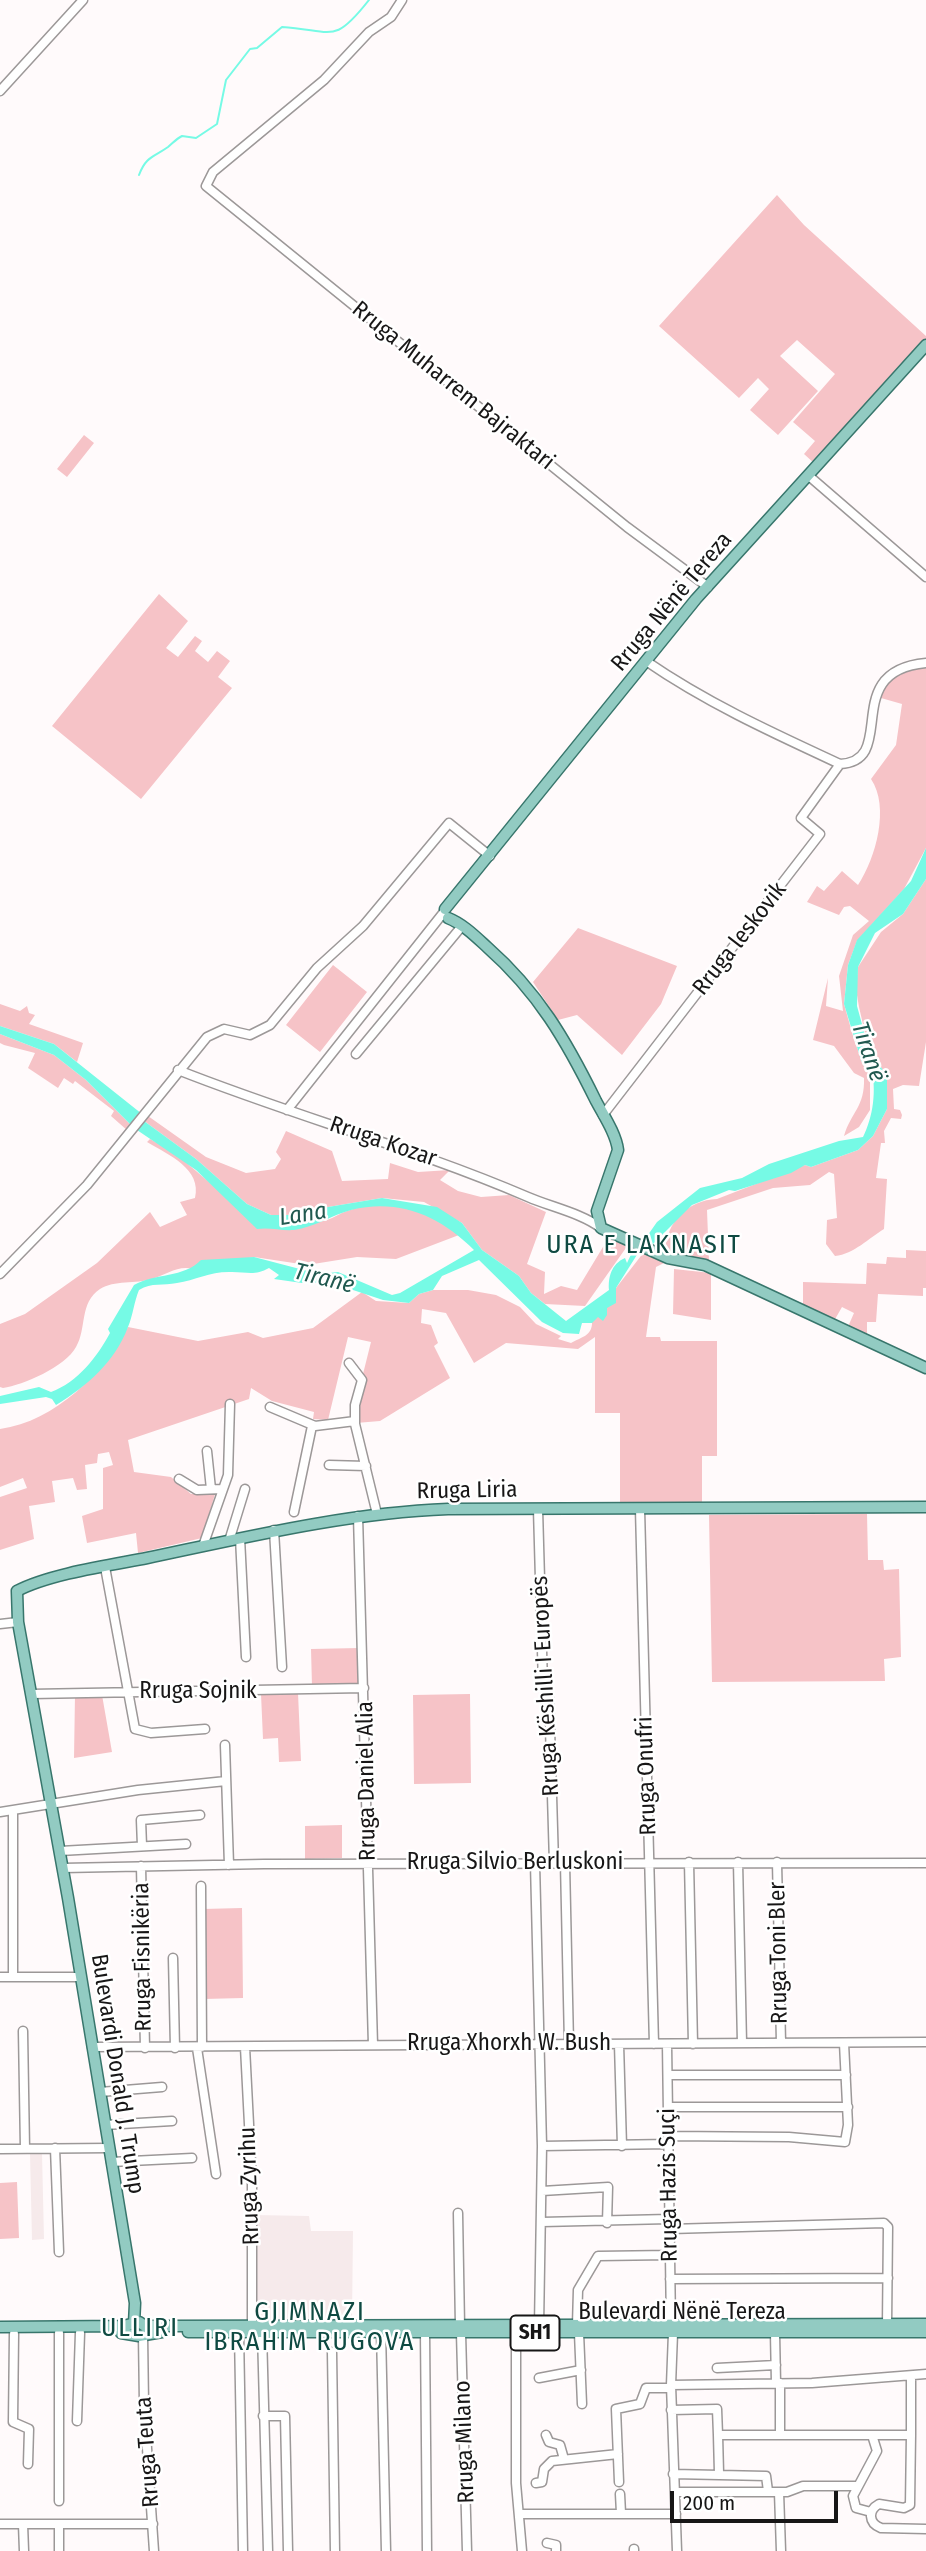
<!DOCTYPE html>
<html>
<head>
<meta charset="utf-8">
<style>
  body { margin:0 }
  #map { position:relative; width:926px; height:2551px; overflow:hidden; background:#fffafb; font-family:"Fira Sans Condensed",sans-serif }
  canvas { display:block }
  .scale { position:absolute; left:670px; top:2491px; width:168px; height:32px; box-sizing:border-box; border:4px solid #171616; border-top:0; padding-left:9px; font-size:21px; line-height:24px; white-space:nowrap; color:#171616; -webkit-text-stroke:5px #fff; paint-order:stroke }
</style>
</head>
<body>
<div id="map">
<canvas width="926" height="2551"></canvas>
<div class="scale">200 m</div>
</div>
<script>
const g = document.querySelector('canvas').getContext('2d');
g.lineJoin = 'round';
function fill(path, color) { g.fillStyle = color; g.fill(path, 'evenodd'); }
function trace(path, color, width, dash) { g.strokeStyle = color; g.lineWidth = width; g.lineCap = dash ? 'butt' : 'round'; g.setLineDash(dash || []); g.stroke(path); }
function label(font, color, halo, rows, align = 'center') {
  g.font = font + ' "Fira Sans Condensed",sans-serif'; g.lineWidth = 5; g.setLineDash([]); g.textBaseline = 'middle'; g.strokeStyle = halo; g.fillStyle = color; for (const [text, x, y, turn = 0] of rows) {
    g.save(); g.translate(x, y); g.rotate((+turn || 0) * Math.PI / 180); g.textAlign = isNaN(turn) ? turn : align; if (halo) g.strokeText(text, 0, 0); g.fillText(text, 0, 0); g.restore();
  }
}
const built = new Path2D(`
  M 30,2153 L 42,2153 L 44,2239 L 32,2240 Z
  M 255,2215 L 309,2216 L 311,2231 L 353,2231 L 352,2319 L 256,2320 Z`);
const green = new Path2D(`
  M 777,195 L 804,225 L 926,336 L 926,341 L 815,464 L 804,454 L 815,441 L 793,422 L 835,374 L 797,340 L 780,356 L 818,391 L 778,435 L 750,410 L 769,389 L 758,378 L 739,398 L 659,326 Z
  M 84,435 L 94,443 L 67,477 L 57,469 Z
  M 159,594 L 188,621 L 166,648 L 178,657 L 195,636 L 202,641 L 195,651 L 208,662 L 217,651 L 230,661 L 218,677 L 232,688 L 141,799 L 52,726 Z
  M 926,667 L 926,848 L 904,889 L 857,941 L 848,965 L 844,1004 L 855,1043 L 870,1077 L 870,1110 L 859,1127 L 844,1136 C 851,1112 865,1107 864,1078 L 854,1073 L 834,1046 L 813,1040 L 828,978 L 826,1006 L 843,1011 L 839,976 L 853,935 L 869,921 L 850,906 L 844,907 L 839,915 L 807,902 L 817,886 L 824,891 L 842,871 L 858,885 C 876,858 890,807 871,779 L 896,745 L 902,704 L 881,698 L 881,689 L 907,668 Z
  M 926,879 L 926,1042 L 919,1086 L 903,1085 L 893,1089 L 894,1109 L 900,1110 L 902,1115 L 901,1119 L 891,1118 L 884,1131 L 885,1143 L 881,1143 L 876,1178 L 887,1179 L 884,1229 C 869,1238 854,1254 835,1256 L 826,1244 L 827,1220 L 837,1218 L 834,1174 L 829,1172 L 810,1185 L 773,1188 L 707,1210 L 709,1261 L 665,1252 C 666,1222 688,1200 717,1199 L 805,1165 L 811,1167 L 858,1150 L 873,1136 L 887,1109 L 887,1077 L 868,1046 L 859,1007 L 856,989 L 858,967 L 881,932 L 903,914 Z
  M 578,928 L 677,966 L 661,1004 L 622,1055 L 577,1015 L 558,1020 L 533,982 Z
  M 333,965 L 367,992 L 320,1052 L 286,1025 Z
  M 0,1004 L 20,1011 L 27,1006 L 29,1013 L 35,1015 L 29,1024 L 83,1043 L 77,1062 L 54,1044 L 0,1026 Z
  M 0,1034 L 54,1055 L 86,1080 L 132,1126 L 128,1131 L 111,1116 L 114,1111 L 75,1081 L 73,1084 L 64,1078 L 58,1088 L 28,1068 L 35,1053 L 4,1045 L 0,1043 Z
  M 148,1116 L 206,1157 L 246,1173 L 275,1169 L 281,1159 L 276,1152 L 286,1131 L 332,1151 L 342,1181 L 388,1179 L 390,1163 L 418,1172 L 450,1170 L 440,1180 L 458,1191 L 481,1197 L 509,1195 L 546,1212 L 527,1264 L 545,1272 L 544,1294 L 561,1286 L 577,1290 L 609,1237 L 628,1245 L 585,1306 L 545,1304 L 531,1293 L 519,1276 L 482,1250 L 462,1223 L 424,1202 L 382,1198 L 322,1208 L 307,1215 L 271,1215 L 247,1204 L 196,1159 L 144,1121 Z
  M 150,1139 L 175,1153 L 263,1228 C 284,1222 307,1227 327,1220 C 334,1218 340,1213 347,1211 C 383,1198 431,1209 459,1235 L 396,1259 L 357,1257 L 307,1265 L 254,1257 L 193,1269 C 178,1265 166,1275 152,1279 C 136,1284 114,1280 100,1289 C 79,1303 87,1328 76,1347 C 65,1367 23,1385 3,1388 L 0,1387 L 0,1324 L 25,1314 L 97,1263 L 150,1212 L 160,1227 L 187,1215 L 180,1202 L 195,1198 C 202,1169 169,1155 147,1142 Z
  M 906,1250 L 926,1251 L 926,1288 L 923,1288 L 923,1296 L 878,1294 L 876,1322 L 867,1322 L 867,1339 L 847,1329 L 854,1313 L 842,1307 L 834,1321 L 803,1305 L 803,1282 L 866,1284 L 867,1263 L 886,1264 L 887,1257 L 906,1258 Z
  M 644,1252 L 666,1262 L 656,1267 L 646,1337 L 660,1337 L 661,1341 L 717,1341 L 717,1456 L 702,1456 L 702,1503 L 620,1502 L 620,1413 L 595,1413 L 595,1337 L 578,1349 L 506,1343 L 474,1363 L 446,1313 L 422,1309 L 421,1323 L 431,1325 L 438,1343 L 434,1346 L 450,1378 L 380,1421 L 356,1423 L 359,1390 L 371,1342 L 348,1337 L 328,1420 L 313,1419 L 314,1412 L 272,1401 L 251,1388 L 249,1399 L 128,1440 L 134,1472 L 171,1477 L 191,1494 L 215,1494 L 202,1538 L 138,1553 L 136,1533 L 87,1543 L 82,1516 L 103,1509 L 103,1468 L 113,1465 L 109,1452 L 98,1454 L 97,1463 L 85,1465 L 87,1489 L 77,1490 L 73,1478 L 52,1481 L 55,1502 L 29,1506 L 34,1539 L 0,1550 L 0,1497 L 27,1488 L 23,1478 L 0,1487 L 0,1429 C 56,1421 102,1374 128,1327 L 198,1341 L 248,1332 L 263,1338 L 313,1328 L 362,1292 L 376,1301 L 409,1303 L 419,1294 L 433,1290 L 468,1290 L 496,1295 L 520,1307 L 536,1324 L 561,1336 L 558,1339 L 571,1343 C 581,1337 593,1336 592,1321 L 606,1307 L 616,1288 Z
  M 674,1269 L 711,1273 L 711,1320 L 673,1314 Z
  M 867,1514 L 868,1560 L 883,1560 L 884,1570 L 899,1569 L 901,1657 L 884,1659 L 885,1681 L 712,1682 L 709,1515 Z
  M 359,1648 L 360,1685 L 312,1686 L 311,1649 Z
  M 298,1693 L 301,1761 L 279,1762 L 278,1738 L 263,1739 L 261,1694 Z
  M 470,1694 L 471,1783 L 414,1784 L 413,1695 Z
  M 75,1695 L 102,1695 L 112,1752 L 74,1758 Z
  M 342,1825 L 342,1858 L 305,1859 L 305,1826 Z
  M 242,1908 L 243,1998 L 204,1999 L 203,1909 Z
  M 17,2182 L 19,2238 L 0,2239 L 0,2183 Z`);
const water = new Path2D(`
  M 926,848 L 926,879 L 903,914 L 875,933 L 858,967 L 857,1006 L 868,1046 L 887,1077 L 887,1109 L 873,1136 L 858,1150 L 811,1167 L 805,1165 L 791,1173 L 735,1191 L 729,1190 L 692,1205 L 651,1246 L 643,1242 L 657,1222 L 700,1188 L 742,1178 L 769,1164 L 839,1141 L 863,1137 C 873,1117 877,1090 871,1067 L 864,1066 L 861,1060 L 844,1004 L 848,965 L 857,940 L 911,881 Z
  M 0,1026 L 54,1044 L 142,1114 L 132,1126 L 86,1080 L 54,1055 L 0,1034 Z
  M 144,1121 L 196,1159 L 247,1204 L 271,1215 L 307,1215 L 322,1208 L 382,1198 L 437,1207 L 462,1223 L 482,1250 L 519,1276 L 531,1293 L 566,1321 L 609,1290 C 608,1278 611,1264 625,1258 L 627,1263 L 634,1248 L 640,1250 L 616,1288 L 616,1303 L 607,1308 L 607,1315 L 603,1321 L 598,1317 L 592,1323 L 582,1323 L 579,1334 L 563,1333 L 542,1322 L 479,1260 L 442,1276 L 433,1290 L 419,1294 L 409,1303 L 383,1300 L 329,1282 L 302,1283 L 274,1279 L 279,1275 L 269,1268 C 255,1276 247,1272 232,1272 C 211,1271 196,1280 177,1283 C 163,1286 152,1282 139,1290 C 134,1302 133,1315 128,1327 C 115,1362 87,1386 56,1405 L 52,1399 L 46,1397 L 0,1404 L 0,1396 L 39,1387 L 51,1392 C 78,1382 97,1357 110,1333 L 108,1329 L 134,1285 C 155,1273 184,1278 201,1260 L 254,1257 L 319,1274 L 338,1272 L 392,1295 L 400,1293 L 474,1250 C 440,1216 399,1198 351,1210 C 332,1215 315,1227 294,1230 C 281,1231 270,1227 257,1229 L 196,1170 L 137,1130 Z`);
const stream = new Path2D(`
  M 139,175 C 146,156 154,157 168,147 C 173,143 176,139 182,136 L 196,138 L 217,124 L 226,80 L 250,49 L 257,48 L 282,27 C 333,30 333,46 369,0`);
const minor = new Path2D(`
  M 402,0 L 391,17 L 369,32 L 324,80 L 213,172 L 206,186 L 627,527 L 708,587
  M 0,91 L 83,0
  M 809,476 L 926,577
  M 646,661 C 707,703 773,733 840,764 C 900,761 838,671 926,663
  M 356,1054 L 462,926
  M 178,1070 C 294,1116 414,1148 528,1197 C 551,1207 581,1213 601,1228
  M 287,1110 L 444,912
  M 603,1115 L 820,834 L 801,818 L 840,764
  M 0,1274 L 87,1185 L 207,1037 L 224,1029 L 250,1035 L 270,1025 L 317,968 L 363,926 L 449,823 L 490,856
  M 349,1363 L 362,1380 L 355,1405 L 355,1424 L 377,1514
  M 270,1407 L 315,1426 L 355,1421
  M 207,1451 L 211,1489
  M 329,1465 L 366,1466
  M 179,1479 L 197,1490 L 222,1489
  M 538,1509 L 543,1685 L 549,1694 L 554,1863
  M 640,1509 L 654,2044
  M 294,1512 L 312,1426
  M 358,1516 L 373,2045
  M 274,1530 L 282,1667
  M 240,1538 L 246,1657
  M 229,1541 L 245,1489
  M 203,1546 L 228,1475 L 230,1404
  M 105,1567 L 135,1729 L 151,1733 L 205,1729
  M 0,1624 L 18,1622
  M 31,1694 L 364,1688
  M 225,1745 L 229,1865
  M 0,1812 L 138,1790 L 226,1781
  M 142,1846 L 141,1820 L 200,1815
  M 60,1851 L 186,1844
  M 689,1862 L 693,2044
  M 738,1862 L 742,2043
  M 777,1862 L 781,2043
  M 535,1863 L 542,2146 L 539,2326
  M 565,1863 L 569,2044
  M 141,1866 L 145,2048
  M 63,1868 L 264,1864 L 926,1863
  M 201,1886 L 202,2047
  M 173,1958 L 175,2048
  M 0,1977 L 81,1977
  M 13,1977 L 13,1811
  M 23,2031 L 25,2149
  M 619,2044 L 622,2146
  M 667,2044 L 671,2326
  M 92,2047 L 926,2042
  M 245,2047 L 252,2182 L 252,2326
  M 197,2048 L 216,2174
  M 668,2075 L 846,2075
  M 100,2092 L 162,2087
  M 668,2107 L 848,2107
  M 105,2125 L 172,2121
  M 668,2136 L 789,2137 L 845,2142 L 848,2125 L 844,2043
  M 542,2146 L 669,2144
  M 55,2148 L 59,2252
  M 0,2149 L 109,2148
  M 111,2162 L 192,2158
  M 542,2191 L 608,2187 L 607,2223
  M 458,2213 L 460,2326
  M 542,2222 L 669,2219
  M 670,2229 L 884,2223 L 888,2227 L 887,2325
  M 670,2279 L 888,2278
  M 577,2325 L 578,2290 L 598,2256 L 670,2255
  M 381,2332 L 386,2551
  M 425,2332 L 427,2551
  M 59,2333 L 59,2501
  M 239,2333 L 243,2551
  M 262,2333 L 268,2551
  M 461,2333 L 467,2551
  M 516,2333 L 516,2483 L 522,2551
  M 579,2333 L 582,2404
  M 673,2333 L 671,2385 L 677,2551
  M 775,2333 L 776,2383
  M 14,2334 L 13,2422 L 29,2429 L 28,2464
  M 143,2335 L 144,2404 L 154,2551
  M 332,2352 L 335,2551
  M 717,2368 L 776,2365
  M 911,2376 L 911,2435
  M 539,2378 L 581,2370
  M 671,2385 L 812,2383 L 926,2374
  M 671,2410 L 717,2409 L 718,2435 L 911,2435 L 910,2505 L 904,2508 L 879,2504 C 868,2510 868,2523 881,2528 L 926,2529
  M 263,2416 L 285,2416 L 288,2551
  M 77,2421 L 80,2333
  M 780,2434 L 780,2383
  M 546,2435 L 549,2442 L 560,2445 L 564,2459
  M 718,2435 L 719,2473
  M 673,2474 L 766,2476 L 768,2491
  M 619,2482 L 616,2409 L 640,2404 L 646,2388 L 671,2388
  M 536,2483 L 542,2482 L 544,2469 L 552,2461 L 618,2454
  M 675,2492 L 787,2492 L 803,2486 L 857,2486
  M 779,2492 L 781,2551
  M 620,2494 L 621,2513
  M 871,2512 L 856,2508 L 853,2496 L 877,2451 L 872,2435
  M 519,2514 L 676,2514
  M 0,2524 L 153,2524
  M 23,2524 L 24,2551
  M 59,2524 L 59,2551
  M 547,2543 L 556,2545 L 556,2551
  M 634,2551 L 634,2549`);
const major = new Path2D(`
  M 445,909 L 696,599 L 926,345
  M 448,918 C 463,924 475,936 487,947 C 538,992 566,1040 596,1101 C 604,1116 616,1134 618,1150 L 597,1211 L 601,1228 L 668,1258 L 705,1265 L 926,1368
  M 17,1591 C 49,1574 111,1565 147,1558 C 247,1537 346,1513 448,1509 L 926,1507
  M 17,1591 L 18,1622 L 68,1898 L 135,2303 L 134,2324
  M 0,2327 L 123,2326 L 139,2322 L 145,2326 L 165,2326 L 926,2324
  M 188,2332 L 926,2332
  M 121,2333 L 139,2336 L 162,2332`);
const shields = [
  [535,2333,49]
];
const shieldNames = [
  ["SH1",535,2333]
];
const streetNames = [
  ["Rruga Muharrem Bajraktari",453,386,39],
  ["Rruga Nënë Tereza",672,602,-50],
  ["Rruga leskovik",740,939,-52],
  ["Rruga Kozar",383,1142,19],
  ["Rruga Liria",467,1491,-1],
  ["Rruga Këshilli I Europës",546,1686,-93],
  ["Rruga Sojnik",198,1692],
  ["Rruga Onufri",647,1776,-92],
  ["Rruga Daniel Alia",367,1781,-91],
  ["Rruga Silvio Berluskoni",515,1863],
  ["Rruga Toni Bler",779,1953,-91],
  ["Rruga Fisnikëria",143,1957,-91],
  ["Rruga Xhorxh W. Bush",509,2044],
  ["Bulevardi Donald J. Trump",117,2074,81],
  ["Rruga Hazis Suçi",669,2185,-91],
  ["Rruga Zyrihu",250,2186,-92],
  ["Bulevardi Nënë Tereza",682,2313],
  ["Rruga Milano",465,2442,-92],
  ["Rruga Teuta",148,2452,-94]
];
const waterNames = [
  ["Tiranë",868,1052,71],
  ["Lana",303,1215,-9],
  ["Tiranë",324,1279,14]
];
const quarterNames = [
  ["URA E LAKNASIT",644,1246],
  ["GJIMNAZI",310,2313],
  ["IBRAHIM RUGOVA",310,2343],
  ["ULLIRI",140,2329]
];
fill(built, '#f6eaeb');
fill(green, '#f6c3c7');
fill(water, '#76fae5');
trace(stream, '#76fae5', 2);
trace(minor, '#9c9898', 11);
trace(major, '#38766c', 13);
trace(minor, '#fff', 8);
trace(major, '#92cbc2', 10);
for (const [x, y, w] of shields) { const box = new Path2D(); box.roundRect(x - w / 2, y - 17.5, w, 35, 5); g.fillStyle = '#fff'; g.fill(box); trace(box, '#171616', 2); }
label('bold 21px', '#171616', null, shieldNames);
label('23px', '#171616', '#fff', streetNames);
label('italic 24px', '#215950', '#fff', waterNames);
g.letterSpacing = '2px';
label('26px', '#0f4a42', '#fff', quarterNames);
g.letterSpacing = '0px';
</script>
</body>
</html>
